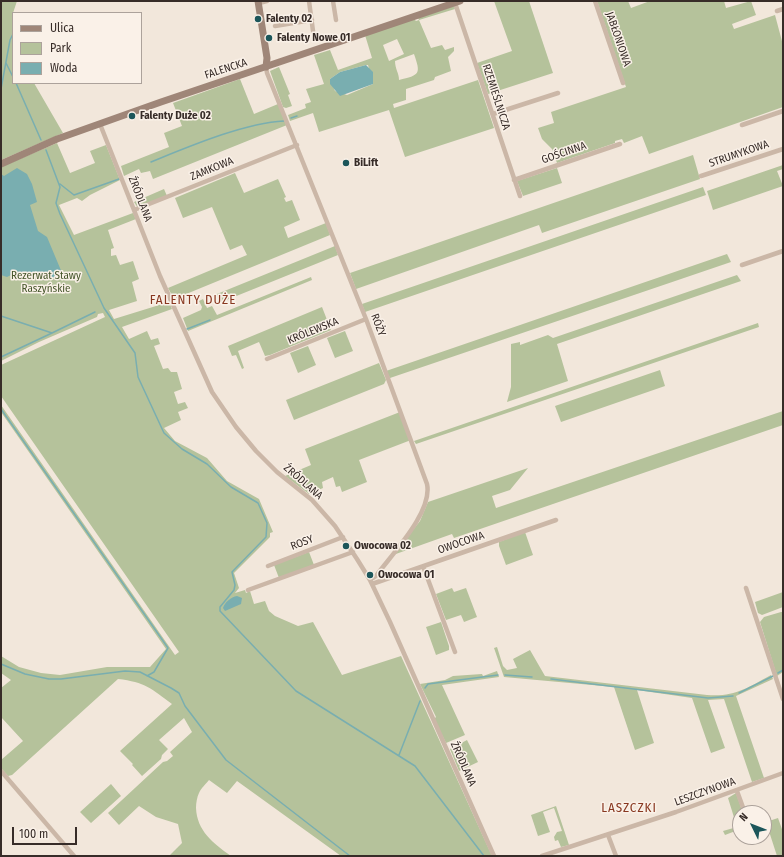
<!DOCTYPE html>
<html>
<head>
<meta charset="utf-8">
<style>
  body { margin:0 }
  #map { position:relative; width:784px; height:857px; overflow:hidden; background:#f2e7db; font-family:"Fira Sans Condensed",sans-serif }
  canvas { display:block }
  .frame { position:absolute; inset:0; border:2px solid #372c28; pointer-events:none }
  .legend { position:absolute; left:12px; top:12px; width:130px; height:72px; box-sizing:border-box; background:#faf1e8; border:1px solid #aca29b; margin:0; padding:5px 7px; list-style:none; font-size:12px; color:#372c28 }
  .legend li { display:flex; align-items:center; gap:8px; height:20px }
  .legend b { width:20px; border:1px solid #aca29b }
  .north { position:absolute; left:732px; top:805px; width:40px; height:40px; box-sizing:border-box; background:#faf1e8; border:1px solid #aca29b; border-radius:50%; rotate:313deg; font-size:11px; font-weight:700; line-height:16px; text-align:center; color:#372c28 }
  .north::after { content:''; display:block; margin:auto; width:14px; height:18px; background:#1c565a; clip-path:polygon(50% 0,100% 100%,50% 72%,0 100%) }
  .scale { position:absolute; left:12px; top:827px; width:65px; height:18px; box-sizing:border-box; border:2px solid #372c28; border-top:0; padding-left:5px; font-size:12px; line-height:14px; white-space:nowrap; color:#372c28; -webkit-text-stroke:3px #faf1e8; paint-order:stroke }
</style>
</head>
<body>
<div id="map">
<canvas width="784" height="857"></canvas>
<div class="frame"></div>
<ul class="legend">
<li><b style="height:5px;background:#9f8678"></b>Ulica</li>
<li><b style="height:11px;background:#b5c29b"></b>Park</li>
<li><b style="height:11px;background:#79aeb0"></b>Woda</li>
</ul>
<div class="north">N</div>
<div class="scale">100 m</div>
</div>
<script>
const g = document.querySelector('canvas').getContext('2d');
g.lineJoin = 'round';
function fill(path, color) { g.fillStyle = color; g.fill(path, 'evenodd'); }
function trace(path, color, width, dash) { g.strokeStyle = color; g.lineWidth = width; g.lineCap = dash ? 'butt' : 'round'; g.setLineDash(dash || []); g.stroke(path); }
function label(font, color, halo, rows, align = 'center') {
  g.font = font + ' "Fira Sans Condensed",sans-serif'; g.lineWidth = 3; g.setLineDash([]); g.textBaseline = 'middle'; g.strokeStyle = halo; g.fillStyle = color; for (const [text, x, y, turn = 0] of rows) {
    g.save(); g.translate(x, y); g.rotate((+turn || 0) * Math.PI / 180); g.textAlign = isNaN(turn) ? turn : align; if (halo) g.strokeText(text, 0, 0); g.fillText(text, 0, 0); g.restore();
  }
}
const green = new Path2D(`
  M 1,1 L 17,1 L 13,13 L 13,83 L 34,83 L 63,133 L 1,160 Z
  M 494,1 L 529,1 L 553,73 L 488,94 L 477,63 L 512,51 Z
  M 597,1 L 628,1 L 631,8 L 650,1 L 724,1 L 726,8 L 751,1 L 756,15 L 732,24 L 734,29 L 775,15 L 783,45 L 783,107 L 649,154 L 642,136 L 624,143 L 622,139 L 615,141 L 615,143 L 557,163 L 552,149 L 542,139 L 538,128 L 554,123 L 551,112 L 626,87 Z
  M 454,6 L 455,9 L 419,20 L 431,48 L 442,45 L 445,50 L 454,47 L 454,51 L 448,57 L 451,71 L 435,77 L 434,80 L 406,89 L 406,100 L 393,104 L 394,108 L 478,80 L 494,128 L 405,157 L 389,110 L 319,132 L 313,113 L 290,121 L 288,115 L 306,108 L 305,104 L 311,102 L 306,89 L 324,84 L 314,55 L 330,50 L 338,70 L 372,58 L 365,35 L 414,19 L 416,21 L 419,20 L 418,18 ZM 397,39 L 404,54 L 389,61 L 383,45 ZM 414,54 C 421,74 420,75 399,80 C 399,73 395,69 395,61 ZM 366,65 L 368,65 L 373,84 L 347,95 L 335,91 L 330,79 L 340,72 Z
  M 279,67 L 290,94 L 288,95 L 292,106 L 286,108 L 283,107 L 270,71 Z
  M 240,79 L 254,114 L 278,104 L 287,125 L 153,179 L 150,171 L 141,173 L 139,169 L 124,176 L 121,166 L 169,147 L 164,133 L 182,126 L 173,103 Z
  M 57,143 L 70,173 L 95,163 L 90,151 L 106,145 L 120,180 L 90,195 L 82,201 L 77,198 L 59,205 L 74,235 L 133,213 L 136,219 L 108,230 L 114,248 L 111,249 L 111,256 L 116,255 L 120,265 L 133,261 L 139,279 L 132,282 L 137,301 L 109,310 L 114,319 L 169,302 L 172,309 L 122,327 L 129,339 L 147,331 L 151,340 L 158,338 L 160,344 L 154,346 L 163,369 L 168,368 L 171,372 L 177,372 L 182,389 L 174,392 L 178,404 L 185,402 L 188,408 L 178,412 L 181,420 L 164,428 L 175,441 L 207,458 L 227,481 L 259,499 L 273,532 L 270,533 L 270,537 L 234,573 L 239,588 L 235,593 L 245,590 L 246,593 L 250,591 L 254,604 L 265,601 L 269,611 L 275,616 L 298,626 L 313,622 L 342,675 L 401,656 L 492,856 L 341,856 L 237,781 L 227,793 L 209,780 C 206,784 201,788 199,793 C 197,797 196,803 196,808 C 197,831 213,843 231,856 L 169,856 L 182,843 L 178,824 L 156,817 L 139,806 L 119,825 L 108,813 L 163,762 L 167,761 L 173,756 L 170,752 L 192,732 L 184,718 L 159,740 L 168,749 L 162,755 L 161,759 L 142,776 L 132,765 L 133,764 L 120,751 L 172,704 C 152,689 145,682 118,679 L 12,775 L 8,776 L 1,768 L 1,760 L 23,741 L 1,717 L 1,688 L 11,680 L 1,673 L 1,656 L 19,667 L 41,673 L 60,675 L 107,667 L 150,667 L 166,649 L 1,412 L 1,405 L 175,655 L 179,652 L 1,396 L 1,365 L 105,317 L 103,313 L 98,314 L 97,317 L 39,342 L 1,361 L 1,167 Z
  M 693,155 L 700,179 L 542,233 L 539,225 L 356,289 L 350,273 Z
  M 783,165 L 783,169 L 777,171 L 783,186 L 713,210 L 707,191 Z
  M 557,168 L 562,183 L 523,196 L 517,181 Z
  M 235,173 L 244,193 L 278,179 L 286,197 L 284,198 L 286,202 L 292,200 L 300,220 L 284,227 L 288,238 L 326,223 L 330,235 L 174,299 L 168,288 L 247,255 L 242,245 L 230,250 L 212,207 L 183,218 L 175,198 Z
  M 703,187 L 706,195 L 365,312 L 362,304 Z
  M 164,189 L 167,196 L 138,208 L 134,202 Z
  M 335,246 L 338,255 L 219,303 L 217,294 Z
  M 727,254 L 731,262 L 390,378 L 386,371 Z
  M 737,275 L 741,281 L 557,344 L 568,381 L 507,402 L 511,387 L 511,344 L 520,342 L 520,345 L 548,335 L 553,338 Z
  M 311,277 L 312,280 L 188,331 L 183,318 L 201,310 L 202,307 L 199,301 L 203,299 L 207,308 L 212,306 L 217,315 Z
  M 322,307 L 331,330 L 270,355 L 265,356 L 259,342 L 238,351 L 244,368 L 242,369 L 236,355 L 232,356 L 228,346 Z
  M 758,323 L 759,327 L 416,444 L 414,441 Z
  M 345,331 L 353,351 L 335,358 L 327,338 Z
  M 308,346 L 316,365 L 298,373 L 290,353 Z
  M 379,363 L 386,380 L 384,384 L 294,420 L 286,400 Z
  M 660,370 L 665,386 L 561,422 L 555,406 Z
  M 783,411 L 783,425 L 454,538 L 452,534 L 393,555 L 420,521 L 428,502 L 528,468 L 510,490 L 492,496 L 496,508 Z
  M 400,412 L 411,440 L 359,460 L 367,482 L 342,492 L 340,486 L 336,487 L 333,477 L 322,482 L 323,488 L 309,494 L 285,476 L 311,465 L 305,449 Z
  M 525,532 L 533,555 L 506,565 L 499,546 L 499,542 Z
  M 309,552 L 314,565 L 279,578 L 274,565 Z
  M 452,588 L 454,592 L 466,588 L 477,617 L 464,622 L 461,615 L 446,620 L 436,594 Z
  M 783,592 L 783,607 L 762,615 L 758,613 L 755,602 Z
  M 781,612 L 783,612 L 783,672 L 777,676 L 760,622 L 764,617 Z
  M 441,622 L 449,646 L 449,650 L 436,655 L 426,627 Z
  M 497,647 L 503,666 L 507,670 L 517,668 L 513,659 L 530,650 L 545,676 L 707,695 C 735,697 747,688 771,675 L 773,679 L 736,696 L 764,778 L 752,782 L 724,699 L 708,700 L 725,748 L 711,753 L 692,698 L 637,690 L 654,743 L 635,750 L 614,687 L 504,677 L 494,648 Z
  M 497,671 L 499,677 L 442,685 L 465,735 L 446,743 L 434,719 L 436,717 L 420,684 L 445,680 L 453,676 L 482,674 L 483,676 Z
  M 467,740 L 478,762 L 459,771 L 450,749 Z
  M 111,784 L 121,796 L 91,823 L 80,812 Z
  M 736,793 L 743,813 L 740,813 L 740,826 L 737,827 L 738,830 L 725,835 L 723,831 L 737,827 L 728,798 Z
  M 556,806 L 569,845 L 561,847 L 558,840 L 555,841 L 554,837 L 557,832 L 562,831 L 554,808 L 543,812 L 550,832 L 538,836 L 531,815 Z
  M 778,818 L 783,832 L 783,856 L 777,856 L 766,822 Z`);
const water = new Path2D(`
  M 366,65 L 373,72 L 373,84 L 340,96 L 330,84 L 330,79 L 340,72 Z
  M 17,168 L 27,174 L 32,184 L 37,202 L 30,205 L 38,231 L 47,237 L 65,280 L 15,273 L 7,277 L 1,275 L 1,174 L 4,176 Z
  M 237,596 L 242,598 L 241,604 L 225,611 L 223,608 C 225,602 231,597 237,596 Z`);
const stream = new Path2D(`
  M 6,63 L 13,77
  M 16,83 L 41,140
  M 1,89 L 10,40 L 13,34
  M 291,118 L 297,116
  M 46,150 L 60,187 L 56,203 L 60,214 L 104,308 L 135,353 L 138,377 L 164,433 L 182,449 L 207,464 L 231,487 L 258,503 L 267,523 L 266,537 L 232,572 L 235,585 L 234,590 L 220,607 L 220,611 L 296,691 L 415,766 L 484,856
  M 151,162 C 188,147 244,123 284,121
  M 60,184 L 74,195 L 119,179
  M 1,316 L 52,333 L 95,312
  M 187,329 L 210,320
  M 1,357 L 52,333
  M 1,409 L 168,648 L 154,672 L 147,676
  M 1,664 L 25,674 L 49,679 L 61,679 L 125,671 L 140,672 L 171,688 L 179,693 L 185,706 L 226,760 L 350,856
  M 778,673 L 783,670
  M 505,675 L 532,677
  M 551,679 L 708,698 L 733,696
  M 425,688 L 428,684 L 498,675
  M 739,693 L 773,676
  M 399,755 L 420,701`);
const street = new Path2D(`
  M 309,1 L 313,31
  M 333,1 L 336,20
  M 595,1 L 623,83
  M 259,3 L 267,1
  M 455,3 L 520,196
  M 777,11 L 783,9
  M 275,26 L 312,20
  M 266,67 L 267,73 L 366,319 L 427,484 C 433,512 392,554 376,576 L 370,580
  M 493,114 L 558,93
  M 100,124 L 160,276 L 212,392 L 236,427 L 256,451 L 277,472 L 312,500 L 335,526 L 357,559 L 370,580 L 390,622 L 494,856
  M 742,125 L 783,111
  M 701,176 L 783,149
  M 514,180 L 620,144
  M 134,210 L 297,145
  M 742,265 L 783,251
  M 267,359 L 366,319
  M 268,566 L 343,537
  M 423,566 L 455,652
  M 372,584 L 556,520
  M 746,588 L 783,699
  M 248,590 L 353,552
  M 1,771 L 74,856
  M 737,791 L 745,813
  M 608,835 L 616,856
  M 542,856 L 676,812 L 783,773`);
const secondary = new Path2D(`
  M 258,1 L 267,58 L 266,67
  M 1,164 L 57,139 L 161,102 L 460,1`);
const markers = [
  [258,19,4,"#1c565a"],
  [269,38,4,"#1c565a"],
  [132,116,4,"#1c565a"],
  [346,163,4,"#1c565a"],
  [346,546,4,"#1c565a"],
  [370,575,4,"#1c565a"]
];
const poiNames = [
  ["Falenty 02",266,19],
  ["Falenty Nowe 01",277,38],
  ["Falenty Duże 02",140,116],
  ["BiLift",354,163],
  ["Owocowa 02",354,546],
  ["Owocowa 01",378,575]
];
const streetNames = [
  ["JABŁONIOWA",618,39,71],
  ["FALENCKA",226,69,-18],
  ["RZEMIEŚLNICZA",496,97,72],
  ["GOŚCINNA",564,153,-19],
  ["STRUMYKOWA",739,154,-19],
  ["ZAMKOWA",212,169,-22],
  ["ŹRÓDLANA",140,199,69],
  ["RÓŻY",378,325,69],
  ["KRÓLEWSKA",313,331,-22],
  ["ŹRÓDLANA",303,482,41],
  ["ROSY",302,543,-21],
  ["OWOCOWA",461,543,-19],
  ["ŹRÓDLANA",463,764,66],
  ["LESZCZYNOWA",705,792,-20]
];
const parkNames = [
  ["Rezerwat Stawy",46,276],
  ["Raszyńskie",46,289]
];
const quarterNames = [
  ["FALENTY DUŻE",193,300],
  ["LASZCZKI",629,808]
];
fill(green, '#b5c29b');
fill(water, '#79aeb0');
trace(stream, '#79aeb0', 1.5);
trace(street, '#cbb7a7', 4.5);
trace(secondary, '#9f8678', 7);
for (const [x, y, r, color] of markers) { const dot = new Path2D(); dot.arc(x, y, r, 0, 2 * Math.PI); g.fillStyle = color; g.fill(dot); trace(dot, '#faf1e8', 1.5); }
label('bold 11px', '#372c28', '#faf1e8', poiNames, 'left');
label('11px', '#372c28', '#faf1e8', streetNames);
label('11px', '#46562b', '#faf1e8', parkNames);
g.letterSpacing = '1px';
label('13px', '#88371f', '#faf1e8', quarterNames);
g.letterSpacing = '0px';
</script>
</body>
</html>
